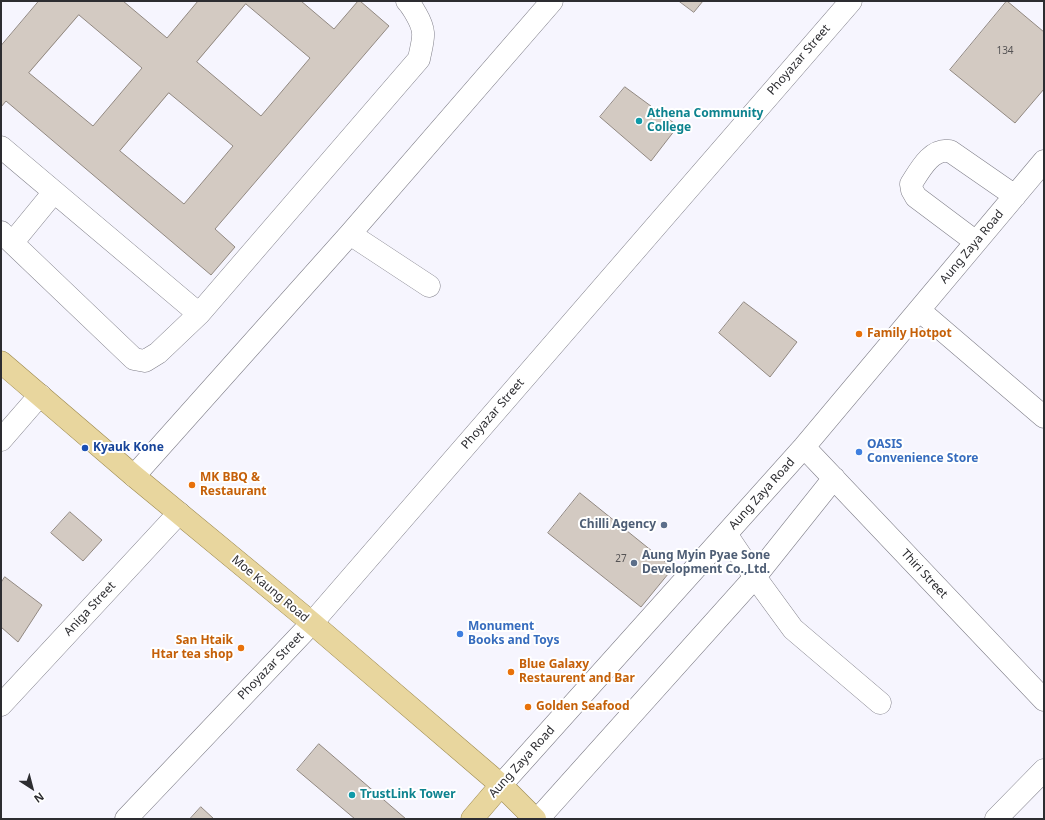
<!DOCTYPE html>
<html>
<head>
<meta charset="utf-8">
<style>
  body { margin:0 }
  #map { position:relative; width:1045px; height:820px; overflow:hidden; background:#f6f5fe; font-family:"Noto Sans",sans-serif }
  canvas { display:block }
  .frame { position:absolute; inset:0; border:2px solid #2d2d31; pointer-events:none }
  .north { position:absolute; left:12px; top:768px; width:40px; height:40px; -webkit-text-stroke:3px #fff; paint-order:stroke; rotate:144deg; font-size:11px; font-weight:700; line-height:16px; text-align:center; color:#2d2d31 }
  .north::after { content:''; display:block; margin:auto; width:14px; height:18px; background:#2d2d31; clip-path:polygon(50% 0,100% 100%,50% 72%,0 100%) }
</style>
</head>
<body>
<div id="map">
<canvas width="1045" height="820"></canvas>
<div class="frame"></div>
<div class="north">N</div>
</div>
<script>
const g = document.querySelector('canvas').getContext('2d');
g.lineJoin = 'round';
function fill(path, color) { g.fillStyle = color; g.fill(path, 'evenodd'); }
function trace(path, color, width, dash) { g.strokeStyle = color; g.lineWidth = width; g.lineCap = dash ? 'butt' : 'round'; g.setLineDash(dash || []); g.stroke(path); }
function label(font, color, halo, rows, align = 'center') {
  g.font = font + ' "Noto Sans",sans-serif'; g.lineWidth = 4; g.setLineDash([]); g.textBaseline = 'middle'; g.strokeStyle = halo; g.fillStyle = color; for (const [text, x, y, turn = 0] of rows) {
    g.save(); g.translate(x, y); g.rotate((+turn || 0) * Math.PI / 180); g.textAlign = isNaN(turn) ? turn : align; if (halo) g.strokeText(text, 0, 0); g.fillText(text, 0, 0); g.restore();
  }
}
const building = new Path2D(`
  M 39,1 L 123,1 L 167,38 L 198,1 L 301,1 L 334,29 L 358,1 L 360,1 L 389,26 L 215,229 L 235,247 L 211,275 L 6,101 L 1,107 L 1,46 ZM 246,4 L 310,58 L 261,116 L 197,62 ZM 79,15 L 142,68 L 93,126 L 29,73 ZM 169,93 L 233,146 L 184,204 L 120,151 Z
  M 679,1 L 703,1 L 694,12 Z
  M 1007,1 L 1044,32 L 1044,89 L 1015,123 L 950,70 Z
  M 625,87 L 678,126 L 651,161 L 600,117 Z
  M 744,302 L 797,342 L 770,377 L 719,333 Z
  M 580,493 L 673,568 L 641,607 L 548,533 Z
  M 70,512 L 102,540 L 83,561 L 51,533 Z
  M 5,577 L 42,605 L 18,642 L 1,627 L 1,583 Z
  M 319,744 L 406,819 L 355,819 L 297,770 Z
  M 201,807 L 214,819 L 190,819 Z`);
const minor = new Path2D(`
  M 1,147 L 199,314
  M 1,232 L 134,359 L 145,361 L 158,353 L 199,314 L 419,59 C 423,38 427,33 416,14 C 413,9 411,5 407,1
  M 350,234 L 429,286
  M 13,242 L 54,192
  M 976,242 L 916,197 L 912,190 L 911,184 C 920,170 931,148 950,151 L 1015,196
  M 919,310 L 1044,417
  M 1,440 L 40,395
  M 804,447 L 1044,700
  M 134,476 L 350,234 L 552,1
  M 726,534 L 755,577 L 793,629 L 880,703
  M 1,705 L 179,513
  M 501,785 L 804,447 L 1044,161
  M 126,819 L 312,623 L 851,1
  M 538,819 L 755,577 L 834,478
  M 996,819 L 1044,770`);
const major = new Path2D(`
  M 1,362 L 134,476 L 312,623 L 501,785 L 535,819
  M 472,819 L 501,785`);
const markers = [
  [639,121,4,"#0f9aa8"],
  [859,334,4,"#e8710a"],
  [85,448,4,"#1a4fb4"],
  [859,452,4,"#3f7fe0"],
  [192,485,4,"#e8710a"],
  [664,525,4,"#5c6f8a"],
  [634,563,4,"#5c6f8a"],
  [460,634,4,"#3f7fe0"],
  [241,648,4,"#e8710a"],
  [511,672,4,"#e8710a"],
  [528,707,4,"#e8710a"],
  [352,795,4,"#0f9aa8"]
];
const numberNames = [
  ["134",1005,51],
  ["27",621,559]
];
const streetNames = [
  ["Phoyazar Street",799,60,-49],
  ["Aung Zaya Road",972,247,-50],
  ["Phoyazar Street",493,414,-49],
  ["Aung Zaya Road",762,494,-48],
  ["Thiri Street",924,574,47],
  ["Moe Kaung Road",270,589,40],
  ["Aniga Street",90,609,-47],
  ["Phoyazar Street",271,666,-46],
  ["Aung Zaya Road",522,762,-48]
];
const cultureNames = [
  ["Athena Community",647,114],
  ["College",647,128],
  ["TrustLink Tower",360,795]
];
const foodNames = [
  ["Family Hotpot",867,334],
  ["MK BBQ &",200,478],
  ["Restaurant",200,492],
  ["San Htaik",233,641,"right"],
  ["Htar tea shop",233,655,"right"],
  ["Blue Galaxy",519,665],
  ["Restaurent and Bar",519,679],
  ["Golden Seafood",536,707]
];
const shopNames = [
  ["OASIS",867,445],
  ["Convenience Store",867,459],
  ["Monument",468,627],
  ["Books and Toys",468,641]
];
const transitNames = [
  ["Kyauk Kone",93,448]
];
const serviceNames = [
  ["Chilli Agency",656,525],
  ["Aung Myin Pyae Sone",642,556,"left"],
  ["Development Co.,Ltd.",642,570,"left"]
];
fill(building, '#d3cac2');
trace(building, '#918881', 1);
trace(minor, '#7f7e88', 23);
trace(major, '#9c894e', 23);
trace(minor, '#fff', 22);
trace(major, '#e8d69e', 22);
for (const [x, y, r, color] of markers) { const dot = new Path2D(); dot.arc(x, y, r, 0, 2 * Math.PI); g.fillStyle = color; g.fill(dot); trace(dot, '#fff', 1.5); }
label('10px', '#565455', null, numberNames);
label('12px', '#2d2d31', '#fff', streetNames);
label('bold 12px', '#0d838f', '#fff', cultureNames, 'left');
label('bold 12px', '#c56008', '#fff', foodNames, 'left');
label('bold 12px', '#366cbe', '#fff', shopNames, 'left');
label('bold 12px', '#164399', '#fff', transitNames, 'left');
label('bold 12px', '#4e5e75', '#fff', serviceNames, 'right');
</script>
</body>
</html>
